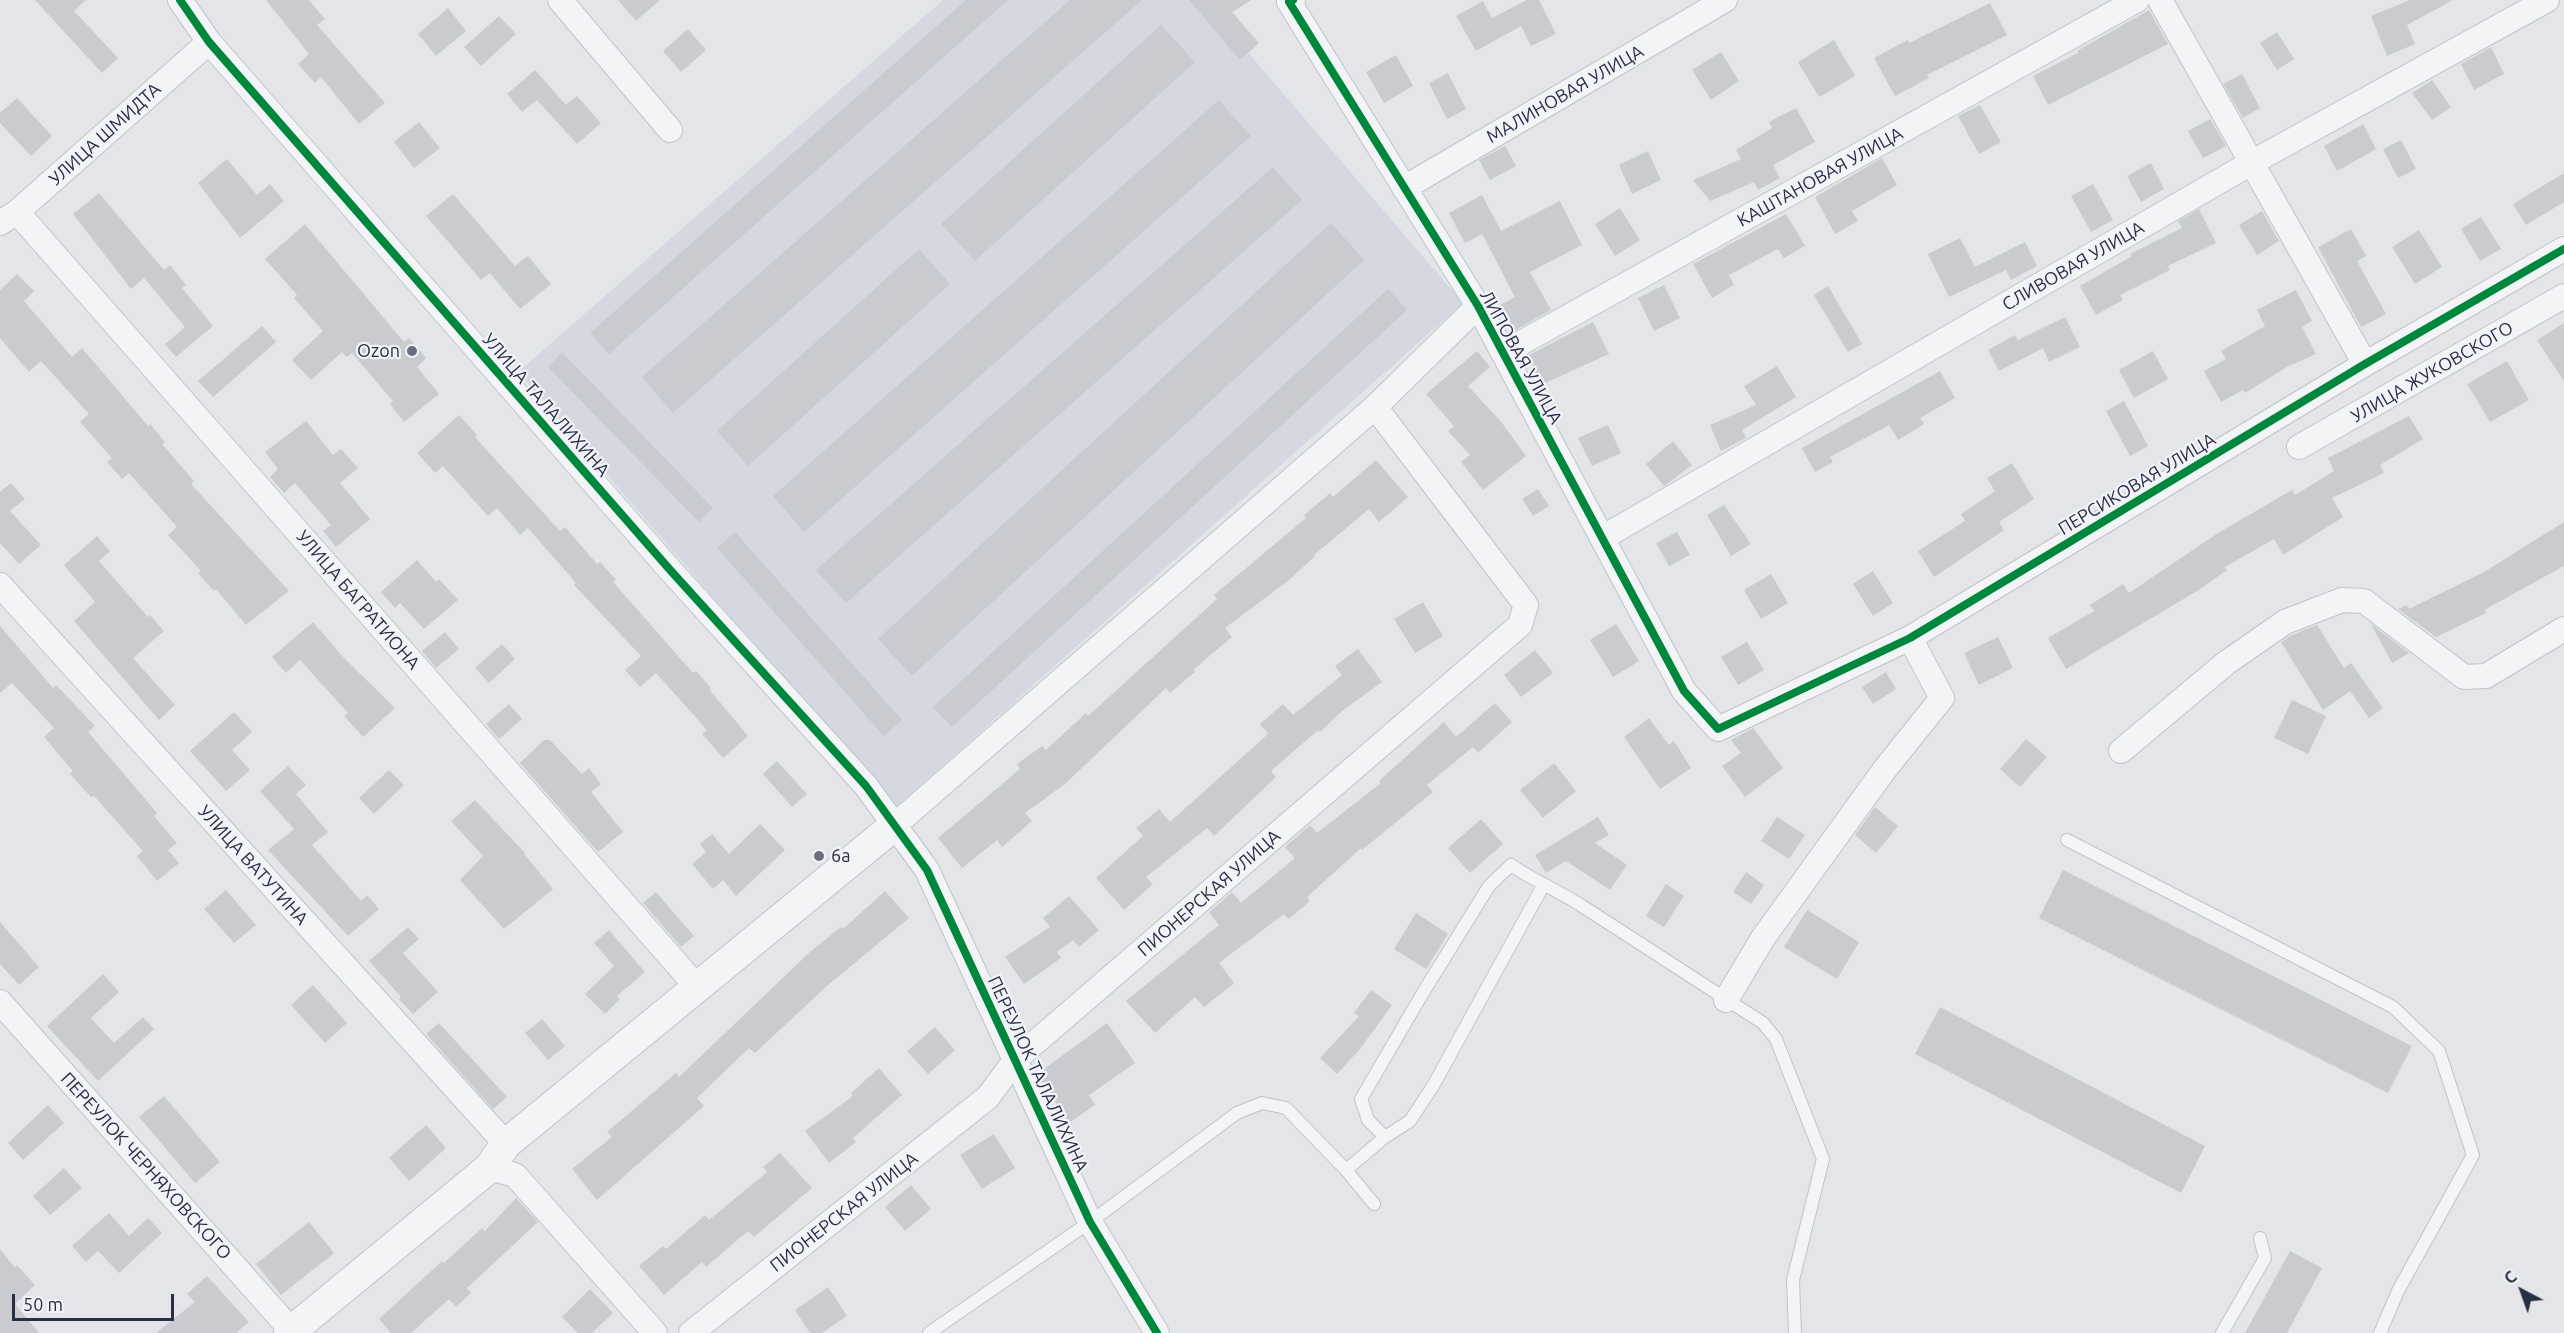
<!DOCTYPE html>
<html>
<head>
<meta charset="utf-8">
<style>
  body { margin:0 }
  #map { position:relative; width:2564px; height:1333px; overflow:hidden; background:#e3e5e9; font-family:Ubuntu,sans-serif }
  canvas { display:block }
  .north { position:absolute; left:2492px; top:1261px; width:60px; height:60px; -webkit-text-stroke:4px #f1f3f8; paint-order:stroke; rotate:319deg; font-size:16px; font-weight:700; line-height:24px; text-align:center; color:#272f45 }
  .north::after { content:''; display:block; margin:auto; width:21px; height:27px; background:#272f45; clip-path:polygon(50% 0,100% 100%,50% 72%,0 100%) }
  .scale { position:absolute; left:12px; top:1294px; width:162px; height:27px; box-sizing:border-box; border:3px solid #272f45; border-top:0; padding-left:8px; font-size:18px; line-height:21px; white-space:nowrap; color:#272f45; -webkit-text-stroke:4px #f1f3f8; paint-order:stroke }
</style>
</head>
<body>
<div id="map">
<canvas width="2564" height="1333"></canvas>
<div class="north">С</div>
<div class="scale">50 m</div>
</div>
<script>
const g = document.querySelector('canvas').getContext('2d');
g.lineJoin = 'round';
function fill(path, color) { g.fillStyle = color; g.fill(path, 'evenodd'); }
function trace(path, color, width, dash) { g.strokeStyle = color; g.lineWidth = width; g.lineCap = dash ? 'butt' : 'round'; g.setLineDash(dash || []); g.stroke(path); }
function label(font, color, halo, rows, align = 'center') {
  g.font = font + ' Ubuntu,sans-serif'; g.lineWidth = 4.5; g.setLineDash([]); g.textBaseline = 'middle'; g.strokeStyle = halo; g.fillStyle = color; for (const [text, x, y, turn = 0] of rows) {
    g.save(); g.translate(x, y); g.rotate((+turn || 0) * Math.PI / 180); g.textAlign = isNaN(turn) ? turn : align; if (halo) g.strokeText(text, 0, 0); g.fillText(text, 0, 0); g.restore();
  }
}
const built = new Path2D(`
  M 943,0 L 1203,0 L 1463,303 L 895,808 L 518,372 Z`);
const building = new Path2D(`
  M 35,0 L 86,0 L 74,11 L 118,58 L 102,73 Z
  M 266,0 L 309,0 L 325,19 L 317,25 L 385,103 L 359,124 L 321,77 L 315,83 L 298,64 L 309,54 Z
  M 618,0 L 660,0 L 636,21 Z
  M 966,0 L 1008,0 L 609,354 L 590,333 Z
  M 1070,0 L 1142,0 L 673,413 L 642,377 Z
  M 1189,0 L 1251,0 L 1232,12 L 1259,43 L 1240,60 Z
  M 1527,0 L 1539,0 L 1556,34 L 1531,46 L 1521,26 L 1476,51 L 1456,16 L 1483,1 L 1492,18 Z
  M 2410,0 L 2453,0 L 2407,25 L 2415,44 L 2387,56 L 2371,16 Z
  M 1990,3 L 2007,35 L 1927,75 L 1929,78 L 1895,96 L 1874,58 L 1908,40 L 1909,43 Z
  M 448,8 L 466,31 L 436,56 L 418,34 Z
  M 2149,10 L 2168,44 L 2048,105 L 2033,76 L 2078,53 L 2077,51 Z
  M 499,16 L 516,34 L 481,66 L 464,47 Z
  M 1161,25 L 1195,62 L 975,261 L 941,224 Z
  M 688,29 L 706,50 L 681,72 L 663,51 Z
  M 2277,32 L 2294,59 L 2277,70 L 2260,43 Z
  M 1834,40 L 1855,76 L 1819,97 L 1798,62 Z
  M 2491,47 L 2504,74 L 2474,90 L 2461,64 Z
  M 1721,52 L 1739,81 L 1711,100 L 1692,70 Z
  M 1396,55 L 1413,86 L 1384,103 L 1366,72 Z
  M 535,70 L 566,105 L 577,96 L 601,123 L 577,144 L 537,100 L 522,112 L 507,94 Z
  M 1448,73 L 1466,109 L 1447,119 L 1429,83 Z
  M 2242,74 L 2260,108 L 2243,118 L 2223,84 Z
  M 2432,80 L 2451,107 L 2432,120 L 2412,93 Z
  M 17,98 L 52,136 L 31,156 L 0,123 L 0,113 Z
  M 1219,100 L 1251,136 L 804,532 L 773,496 Z
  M 1980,105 L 2001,142 L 1979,154 L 1958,116 Z
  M 1796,108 L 1815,142 L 1773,165 L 1780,178 L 1758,190 L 1754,182 L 1710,201 L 1693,180 L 1741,159 L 1736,150 L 1772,128 L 1769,122 Z
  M 2210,119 L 2226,146 L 2203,158 L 2188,131 Z
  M 419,122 L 440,148 L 414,168 L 394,142 Z
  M 2363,124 L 2376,149 L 2337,171 L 2324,146 Z
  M 2401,140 L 2416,169 L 2398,178 L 2383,149 Z
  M 1505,146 L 1516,166 L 1490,180 L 1479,160 Z
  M 1648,151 L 1661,180 L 1632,194 L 1619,165 Z
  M 1882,158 L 1897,185 L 1852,211 L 1858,221 L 1835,234 L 1815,197 Z
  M 227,159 L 257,195 L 270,184 L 284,201 L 240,238 L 198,183 Z
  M 2151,163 L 2164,189 L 2141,202 L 2127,176 Z
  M 1273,167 L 1302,200 L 846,603 L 816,570 Z
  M 2564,173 L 2564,202 L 2526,225 L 2513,204 Z
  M 2093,184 L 2113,220 L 2091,232 L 2071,196 Z
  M 99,193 L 164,270 L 170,265 L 186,285 L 182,288 L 213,326 L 176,357 L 165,344 L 185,327 L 144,278 L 131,289 L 73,214 Z
  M 453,194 L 515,266 L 528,256 L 551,284 L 520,309 L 490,273 L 481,280 L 426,216 Z
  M 1482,195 L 1501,231 L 1560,201 L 1582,245 L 1530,272 L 1551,310 L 1514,331 L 1500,305 L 1515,297 L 1482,234 L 1465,243 L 1449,213 Z
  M 1620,208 L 1640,240 L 1615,256 L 1595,224 Z
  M 2199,209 L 2216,243 L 2168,266 L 2170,270 L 2120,295 L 2123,300 L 2096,315 L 2080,286 L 2132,256 L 2130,254 L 2182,228 L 2178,221 Z
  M 2262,211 L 2279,241 L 2257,255 L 2239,225 Z
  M 1786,214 L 1805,246 L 1784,258 L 1778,249 L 1729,275 L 1734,285 L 1712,298 L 1693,264 Z
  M 2481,217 L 2501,249 L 2480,261 L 2461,229 Z
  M 1331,223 L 1364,260 L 912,676 L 878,639 Z
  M 305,224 L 404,342 L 409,338 L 426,358 L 417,367 L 439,394 L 404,422 L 390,404 L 393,401 L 352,353 L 347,357 L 342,352 L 311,380 L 292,360 L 323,331 L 294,298 L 297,295 L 265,259 Z
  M 2351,229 L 2366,256 L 2357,261 L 2386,314 L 2361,327 L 2318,247 Z
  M 2419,230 L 2442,267 L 2415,284 L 2392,247 Z
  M 1960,238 L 1975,267 L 2025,242 L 2037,266 L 2011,280 L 2006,270 L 1949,297 L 1928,254 Z
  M 919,249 L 950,284 L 748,466 L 717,431 Z
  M 17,274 L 34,291 L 24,301 L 72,357 L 82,348 L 148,426 L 150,424 L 165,442 L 162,444 L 194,481 L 191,484 L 289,591 L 246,625 L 216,589 L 214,591 L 198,573 L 201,571 L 168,535 L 177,527 L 129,473 L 122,479 L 107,462 L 112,458 L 80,422 L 89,414 L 41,361 L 29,372 L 0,338 L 0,290 Z
  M 1664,285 L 1680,318 L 1654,331 L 1638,298 Z
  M 1828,286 L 1862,344 L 1848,352 L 1814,295 Z
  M 1388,289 L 1407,310 L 952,727 L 933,707 Z
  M 2296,290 L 2312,321 L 2302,327 L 2316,354 L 2287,367 L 2245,393 L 2243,390 L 2221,402 L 2204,371 L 2226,359 L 2221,351 L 2265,326 L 2257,310 Z
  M 2065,317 L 2080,347 L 2049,362 L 2043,348 L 1999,371 L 1988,350 L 2015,335 L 2018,340 Z
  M 1593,322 L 1609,354 L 1541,385 L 1527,356 Z
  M 2564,323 L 2564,381 L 2537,340 Z
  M 262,326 L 276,342 L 213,397 L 198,381 Z
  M 1477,351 L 1490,367 L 1468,386 L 1502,423 L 1526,456 L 1483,490 L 1461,462 L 1470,455 L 1448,431 L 1454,426 L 1426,394 Z
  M 2153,351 L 2168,379 L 2134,398 L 2119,370 Z
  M 562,352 L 713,508 L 699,522 L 548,367 Z
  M 2507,361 L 2529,400 L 2490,422 L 2467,384 Z
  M 1777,366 L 1796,397 L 1742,430 L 1746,438 L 1721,451 L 1710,425 L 1756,405 L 1744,386 Z
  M 1940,371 L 1955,398 L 1920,418 L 1924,424 L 1898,440 L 1889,425 L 1830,457 L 1833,462 L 1815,472 L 1802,448 Z
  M 2124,401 L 2148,446 L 2130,456 L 2106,411 Z
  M 459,415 L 477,435 L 475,437 L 560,531 L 565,527 L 597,564 L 600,562 L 616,580 L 613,582 L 693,673 L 696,671 L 711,688 L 709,689 L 748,736 L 723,758 L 702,734 L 707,730 L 656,673 L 640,687 L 625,670 L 641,656 L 574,585 L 576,583 L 528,528 L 520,535 L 497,508 L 488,516 L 443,466 L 435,473 L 417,453 Z
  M 2409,416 L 2423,439 L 2380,465 L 2384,473 L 2332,498 L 2343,517 L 2283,555 L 2274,539 L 2225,567 L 2227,570 L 2197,591 L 2066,669 L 2048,638 L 2094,611 L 2090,605 L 2123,584 L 2129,593 L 2218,533 L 2292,490 L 2295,495 L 2334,471 L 2328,458 Z
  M 306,421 L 333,455 L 341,449 L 358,468 L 340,483 L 370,519 L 336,547 L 323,531 L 331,525 L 295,483 L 284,493 L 270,477 L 278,469 L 265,452 Z
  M 1608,425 L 1621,453 L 1592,466 L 1578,438 Z
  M 1673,441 L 1692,465 L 1664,486 L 1646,464 Z
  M 1376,460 L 1408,497 L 1379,522 L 1369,509 L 1314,555 L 1315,556 L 1289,580 L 1225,628 L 1232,637 L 1193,670 L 1195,672 L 1170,693 L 1166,688 L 1065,784 L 1025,813 L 1032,821 L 1002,847 L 997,840 L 962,868 L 938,838 L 1020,769 L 1017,764 L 1042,746 L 1046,750 L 1086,713 L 1088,716 L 1217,599 L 1214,595 L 1306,518 L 1304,515 L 1330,493 L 1333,497 Z
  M 2012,463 L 2034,499 L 1999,522 L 2004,530 L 1934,577 L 1918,551 L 1965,521 L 1961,514 L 1995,491 L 1987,478 Z
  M 11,483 L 25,499 L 10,511 L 41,545 L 19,564 L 0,543 L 0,492 Z
  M 1538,489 L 1549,506 L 1533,516 L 1522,499 Z
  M 1724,505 L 1751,544 L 1731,556 L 1707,515 Z
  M 2564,522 L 2564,566 L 2484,610 L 2486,613 L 2436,637 L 2398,609 L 2407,605 L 2409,609 L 2484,572 Z
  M 735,532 L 902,720 L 884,736 L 717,548 Z
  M 1677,532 L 1690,555 L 1669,566 L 1656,543 Z
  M 97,536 L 110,551 L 99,561 L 148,617 L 150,615 L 164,631 L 133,658 L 175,705 L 159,720 L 74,621 L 95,602 L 64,565 Z
  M 417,560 L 436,582 L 439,579 L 458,600 L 424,629 L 400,603 L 395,608 L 381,592 Z
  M 1873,571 L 1893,603 L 1873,616 L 1853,584 Z
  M 1771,574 L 1788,603 L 1761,619 L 1744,590 Z
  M 1423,602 L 1443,636 L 1415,653 L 1394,619 Z
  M 313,622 L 343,657 L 395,708 L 363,737 L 344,716 L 348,713 L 300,660 L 286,673 L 272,657 Z
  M 1616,624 L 1639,661 L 1613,677 L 1590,640 Z
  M 2371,624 L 2409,653 L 2392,663 Z
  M 2317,625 L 2344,668 L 2351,663 L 2383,708 L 2369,718 L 2350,691 L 2323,710 L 2281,642 L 2292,635 Z
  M 0,626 L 53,688 L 56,685 L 95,726 L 88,732 L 157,813 L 154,816 L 177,843 L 168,850 L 179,863 L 157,881 L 137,856 L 143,851 L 94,796 L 91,797 L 70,774 L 73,771 L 44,737 L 54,728 L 12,683 L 0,693 Z
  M 445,632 L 459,649 L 436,668 L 422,651 Z
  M 1998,637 L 2013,668 L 1979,685 L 1964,653 Z
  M 1747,642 L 1764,670 L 1738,685 L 1721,657 Z
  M 502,644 L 515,659 L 489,683 L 475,668 Z
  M 1358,649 L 1382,682 L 1342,711 L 1320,732 L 1318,730 L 1271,771 L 1276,777 L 1214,836 L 1207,828 L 1146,877 L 1153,884 L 1124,910 L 1096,878 L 1143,836 L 1136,828 L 1159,809 L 1170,822 L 1268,734 L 1260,724 L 1283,704 L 1293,715 L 1342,675 L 1335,666 Z
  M 1535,650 L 1553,673 L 1521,697 L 1504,675 Z
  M 1886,672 L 1896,689 L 1873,704 L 1862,687 Z
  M 2292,700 L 2326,716 L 2308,754 L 2274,738 Z
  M 1495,703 L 1512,722 L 1478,753 L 1473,747 L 1427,785 L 1433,792 L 1362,850 L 1361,848 L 1307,897 L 1310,901 L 1289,919 L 1284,914 L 1219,963 L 1234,983 L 1204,1007 L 1195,997 L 1155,1033 L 1126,1001 L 1219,925 L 1209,912 L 1229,895 L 1232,892 L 1241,903 L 1295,858 L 1285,847 L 1310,825 L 1317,833 L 1381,783 L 1379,781 L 1444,722 L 1456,737 Z
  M 509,704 L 522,719 L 499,739 L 486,724 Z
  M 234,712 L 252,732 L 232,750 L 250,770 L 226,791 L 190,751 Z
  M 1649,718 L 1669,745 L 1674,741 L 1691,768 L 1660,789 L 1624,737 Z
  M 1753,728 L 1783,768 L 1745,797 L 1722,766 L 1741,753 L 1731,740 Z
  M 2026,739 L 2047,757 L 2020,787 L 2000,769 Z
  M 544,740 L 550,740 L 582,774 L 589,768 L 601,784 L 591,792 L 623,832 L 598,852 L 520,763 Z
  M 777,761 L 807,794 L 792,807 L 763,774 Z
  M 1554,763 L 1576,791 L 1543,818 L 1520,790 Z
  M 288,766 L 306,785 L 296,794 L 328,832 L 312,845 L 361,901 L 367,895 L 379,909 L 348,936 L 268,850 L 294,829 L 260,791 Z
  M 389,770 L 404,785 L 374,814 L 359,798 Z
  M 475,800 L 525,853 L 524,854 L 553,889 L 504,929 L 460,880 L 483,856 L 451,821 Z
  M 1875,807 L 1898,826 L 1876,853 L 1855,835 Z
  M 1598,817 L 1609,835 L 1595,843 L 1627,865 L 1610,890 L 1566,861 L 1546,873 L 1535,855 Z
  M 1777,817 L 1805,835 L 1789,859 L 1761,841 Z
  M 1481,819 L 1503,844 L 1470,873 L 1448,848 Z
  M 760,824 L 785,850 L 736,896 L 723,880 L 713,889 L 692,864 L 706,852 L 700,844 L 712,834 L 729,854 Z
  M 2063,870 L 2412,1046 L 2388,1093 L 2039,918 Z
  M 1746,872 L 1764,885 L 1751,904 L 1733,892 Z
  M 1666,884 L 1684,896 L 1664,927 L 1646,916 Z
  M 226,890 L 256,925 L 234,943 L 204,909 Z
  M 885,891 L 909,918 L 828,985 L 755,1053 L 749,1048 L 697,1098 L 704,1106 L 597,1200 L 572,1169 L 612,1137 L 607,1132 L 676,1073 L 679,1077 L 811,951 L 841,927 L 843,929 Z
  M 656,892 L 694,936 L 681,947 L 643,903 Z
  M 1069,896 L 1099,930 L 1079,947 L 1073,940 L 1057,952 L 1061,958 L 1024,984 L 1005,957 L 1050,927 L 1043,918 Z
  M 1807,910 L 1859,942 L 1837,979 L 1784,947 Z
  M 1416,913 L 1448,934 L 1426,969 L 1394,949 Z
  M 0,922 L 39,967 L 19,985 L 0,964 Z
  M 408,927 L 419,939 L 403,953 L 438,992 L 413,1014 L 399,999 L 401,997 L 369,961 Z
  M 609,930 L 645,972 L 617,996 L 620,999 L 605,1014 L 585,994 L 614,966 L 594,943 Z
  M 103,974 L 119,992 L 91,1018 L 114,1043 L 143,1017 L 154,1029 L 98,1081 L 47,1026 Z
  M 313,985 L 347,1023 L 325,1043 L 291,1005 Z
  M 1371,990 L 1392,1005 L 1360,1049 L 1337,1074 L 1320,1058 L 1359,1016 L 1354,1013 Z
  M 1940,1007 L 2205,1146 L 2181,1193 L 1915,1054 Z
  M 542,1019 L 565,1046 L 548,1060 L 525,1033 Z
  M 439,1023 L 507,1097 L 493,1109 L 426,1034 Z
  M 1107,1023 L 1135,1063 L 1089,1095 L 1095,1105 L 1069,1123 L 1037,1074 Z
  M 935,1027 L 955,1050 L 928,1074 L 907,1051 Z
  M 879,1068 L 902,1095 L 853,1138 L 856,1142 L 829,1163 L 805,1131 L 853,1096 L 851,1093 Z
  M 164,1096 L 220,1162 L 195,1183 L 139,1117 Z
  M 48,1105 L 64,1123 L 23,1160 L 8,1143 Z
  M 426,1125 L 446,1148 L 409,1181 L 389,1158 Z
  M 994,1134 L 1015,1168 L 982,1189 L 960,1155 Z
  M 780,1153 L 812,1188 L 754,1237 L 748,1231 L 706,1267 L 702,1262 L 664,1295 L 639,1266 L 663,1246 L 666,1249 L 705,1215 L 709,1220 L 767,1172 L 763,1167 Z
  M 64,1168 L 82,1188 L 50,1215 L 33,1196 Z
  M 911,1185 L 931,1209 L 905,1231 L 885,1207 Z
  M 516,1198 L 538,1222 L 467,1288 L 471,1293 L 456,1307 L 449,1299 L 411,1333 L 391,1333 L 379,1319 L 442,1261 L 444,1263 L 482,1228 L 485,1231 Z
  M 109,1213 L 129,1236 L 148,1218 L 162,1233 L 119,1273 L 98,1251 L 86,1262 L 72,1246 Z
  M 309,1222 L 334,1253 L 281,1295 L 256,1264 Z
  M 0,1249 L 15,1268 L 17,1265 L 35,1285 L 15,1304 L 39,1333 L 0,1333 Z
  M 2290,1251 L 2322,1268 L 2287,1333 L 2245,1333 Z
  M 207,1276 L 249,1322 L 236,1333 L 156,1333 L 195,1302 L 187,1294 Z
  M 828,1287 L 847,1316 L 822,1333 L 810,1333 L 795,1310 Z
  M 590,1289 L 613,1313 L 592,1333 L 578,1333 L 562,1317 Z`);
const service = new Path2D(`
  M 2067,840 L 2393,1007 L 2439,1051 L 2473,1155 L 2398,1291 L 2380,1333
  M 1543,886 L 1433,1086 L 1410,1121 L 1385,1137 L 1368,1120 L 1361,1099 L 1424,991 L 1489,886 L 1511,865 C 1533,880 1556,890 1579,904 L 1763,1023 L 1776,1039 L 1823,1159 L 1793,1280 L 1795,1333
  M 1346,1170 L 1385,1137
  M 929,1333 L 1090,1222 L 1237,1113 L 1262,1103 L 1286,1108 L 1346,1170 L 1374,1204
  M 2222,1333 L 2265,1258 L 2260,1238`);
const minor = new Path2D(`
  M 180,0 L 209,42 L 671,571 L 866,786 L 927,870 L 1090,1222 L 1157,1333
  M 560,0 L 670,130
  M 1293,0 L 1289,2 L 1478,306 L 1684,691 L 1718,729 L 1910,638 L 2365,364 L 2564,249
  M 2160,0 L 2365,364
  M 1404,188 L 1725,0
  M 17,212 L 698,988
  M 0,223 L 17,212 L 209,42
  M 1503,353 L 2137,0
  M 2299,447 L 2564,296
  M 1602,538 L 2251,163 L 2547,0
  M 0,585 L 506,1144
  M 2121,751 L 2226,663 L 2285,622 L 2342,600 L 2364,601 L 2464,677 L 2486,676 L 2564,629
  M 895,825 L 1375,407 L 1478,306
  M 1726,1000 L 1763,938 L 1885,769 L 1942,698 L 1910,638
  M 0,1002 L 292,1331
  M 489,1168 L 515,1175 L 655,1333
  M 691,1333 L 988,1097 L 1016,1059 L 1520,625 L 1526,605 L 1375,407`);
const tertiary = new Path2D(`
  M 289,1333 L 489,1168 L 506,1144 L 895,825`);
const cycleway = new Path2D(`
  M 180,0 L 209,42 L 671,571 L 866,786 L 927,870 L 1090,1222 L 1157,1333
  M 1293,0 L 1289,2 L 1478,306 L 1684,691 L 1718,729 L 1910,638 L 2365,364 L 2564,249`);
const markers = [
  [412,351,6,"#696f7e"],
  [819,856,6,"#696f7e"]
];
const streetNames = [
  ["МАЛИНОВАЯ УЛИЦА",1565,94,-30],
  ["УЛИЦА ШМИДТА",105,134,-42],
  ["КАШТАНОВАЯ УЛИЦА",1820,177,-29],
  ["СЛИВОВАЯ УЛИЦА",2073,266,-30],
  ["ЛИПОВАЯ УЛИЦА",1521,357,61],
  ["УЛИЦА ЖУКОВСКОГО",2432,372,-30],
  ["УЛИЦА ТАЛАЛИХИНА",546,405,49],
  ["ПЕРСИКОВАЯ УЛИЦА",2137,484,-31],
  ["УЛИЦА БАГРАТИОНА",358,600,49],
  ["УЛИЦА ВАТУТИНА",253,865,48],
  ["ПИОНЕРСКАЯ УЛИЦА",1209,893,-41],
  ["ПЕРЕУЛОК ТАЛАЛИХИНА",1038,1074,65],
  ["ПЕРЕУЛОК ЧЕРНЯХОВСКОГО",146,1166,48],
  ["ПИОНЕРСКАЯ УЛИЦА",844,1212,-38]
];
const poiNames = [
  ["Ozon",400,351],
  ["6а",831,856,"left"]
];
fill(built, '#d4d8e0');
fill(building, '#c9cbd0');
trace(service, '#c1c3c7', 14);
trace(minor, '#c1c3c7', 26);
trace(tertiary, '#c1c3c7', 32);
trace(service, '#f3f4f6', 12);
trace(minor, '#f3f4f6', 24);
trace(tertiary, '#f3f4f6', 30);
trace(cycleway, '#00873e', 8);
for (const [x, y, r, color] of markers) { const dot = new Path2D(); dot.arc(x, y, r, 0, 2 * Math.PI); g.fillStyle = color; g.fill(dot); trace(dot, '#f1f3f8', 2); }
label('18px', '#272f45', '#f1f3f8', streetNames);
label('18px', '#272f45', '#f1f3f8', poiNames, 'right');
</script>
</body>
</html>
